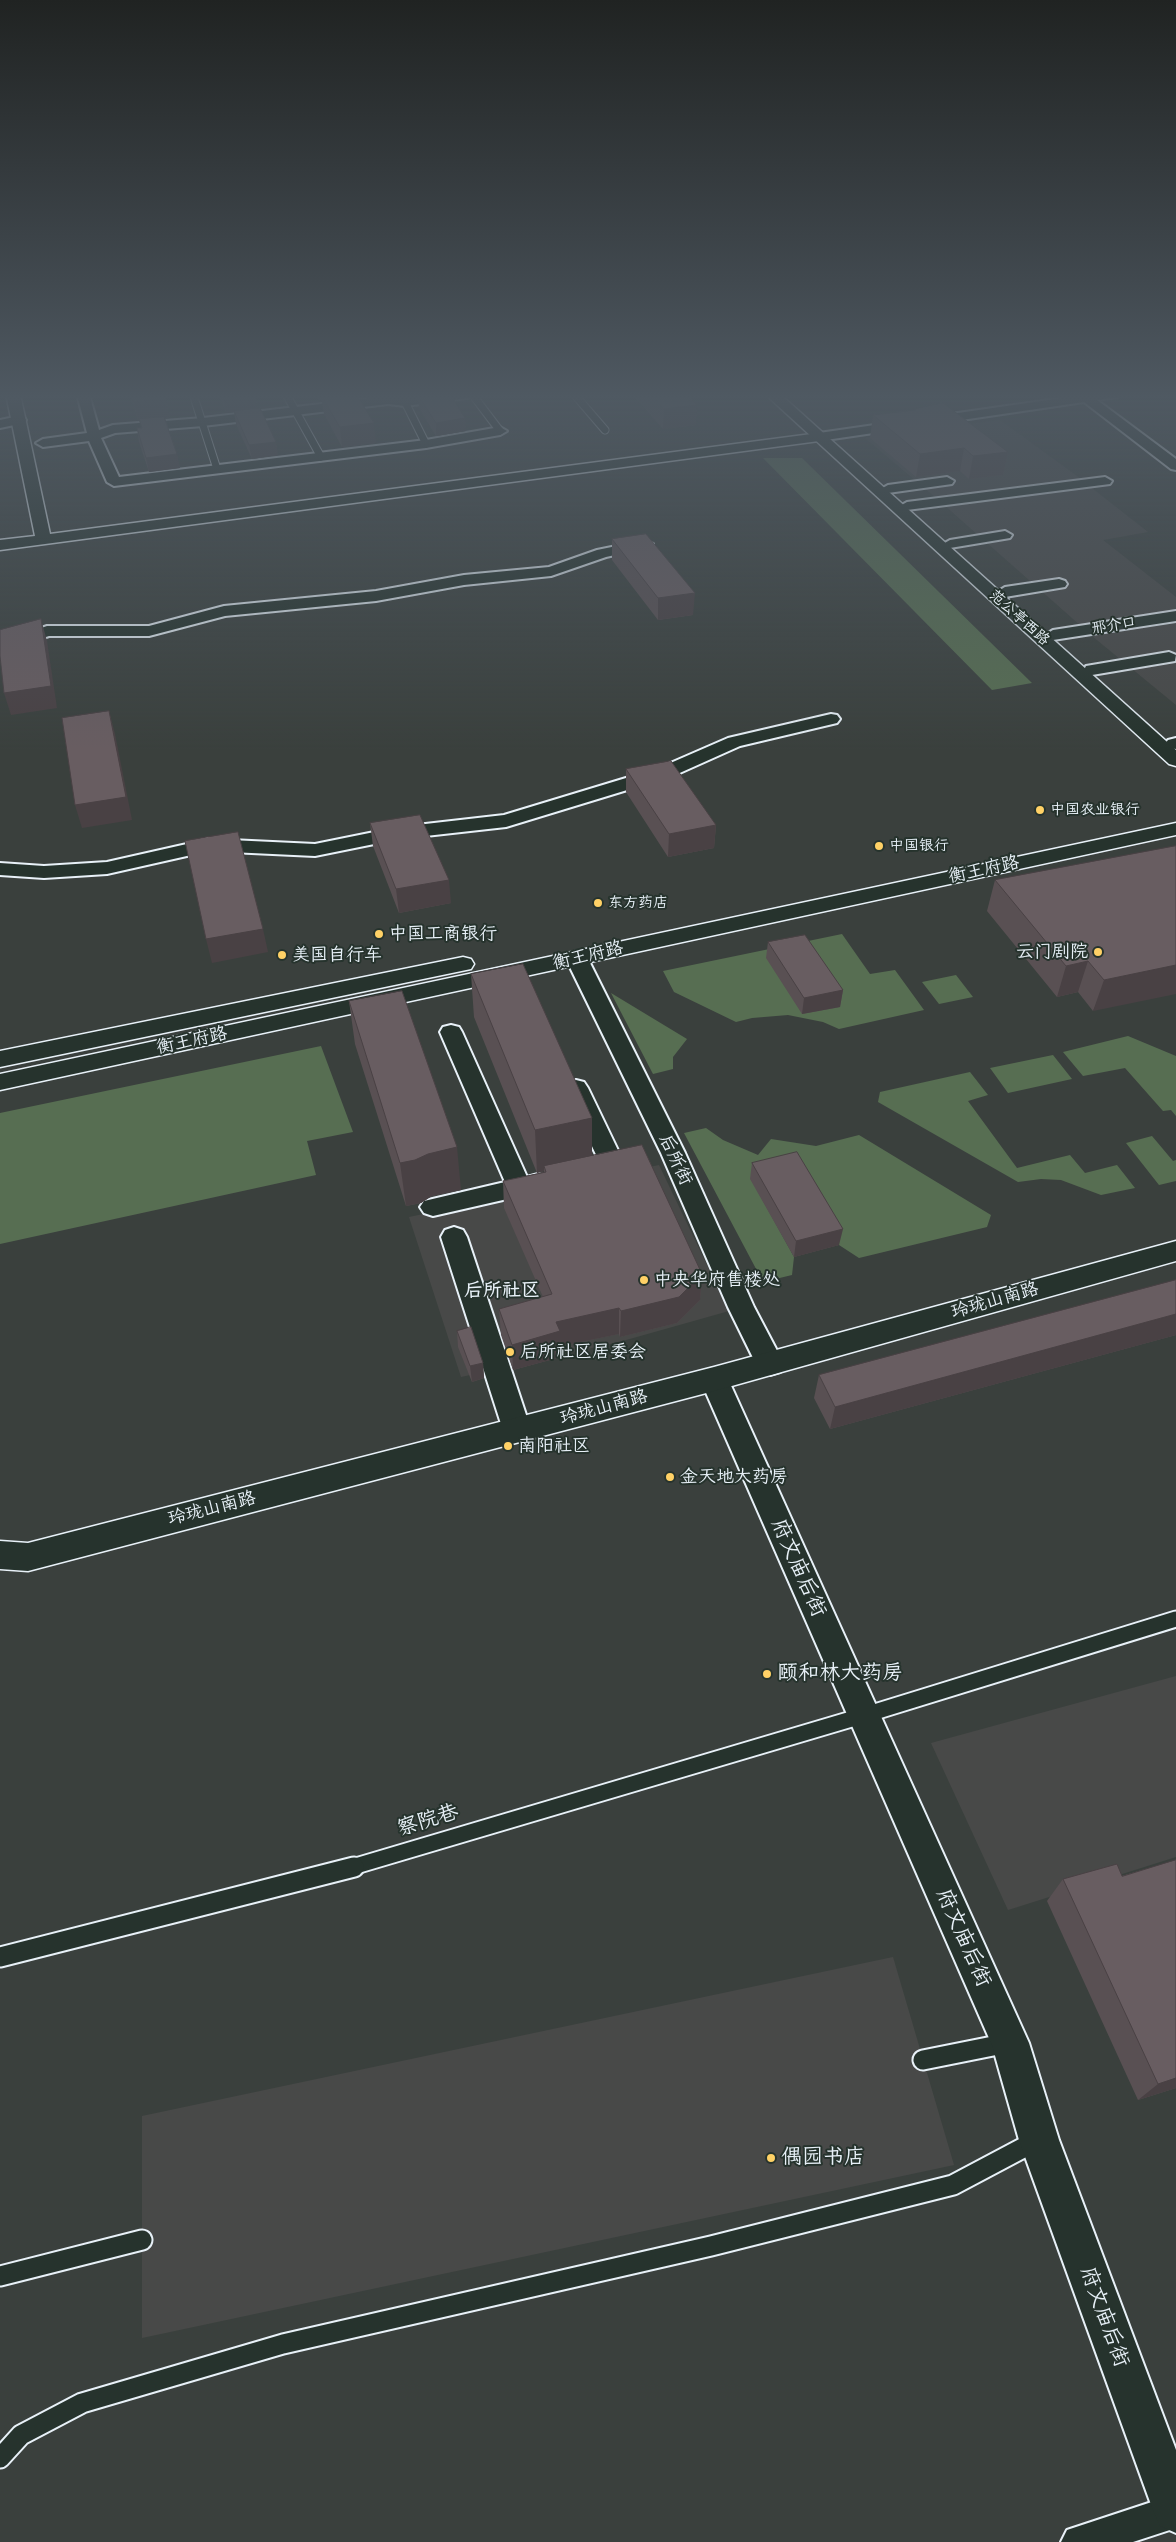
<!DOCTYPE html>
<html>
<head>
<meta charset="utf-8">
<style>
  body { margin:0 }
  canvas { display:block; background:#3a403d }
</style>
</head>
<body>
<canvas width="1176" height="2542"></canvas>
<script>
const g = document.querySelector('canvas').getContext('2d');
g.lineJoin = 'round';
function fill(path, color) { g.fillStyle = color; g.fill(path, 'evenodd'); }
function trace(path, color, width, dash) { g.strokeStyle = color; g.lineWidth = width; g.lineCap = dash ? 'butt' : 'round'; g.setLineDash(dash || []); g.stroke(path); }
function label(font, color, halo, rows, align = 'center') {
  g.font = font + ' Sriracha,"LXGW WenKai TC",sans-serif'; g.lineWidth = 4; g.setLineDash([]); g.textBaseline = 'middle'; g.strokeStyle = halo; g.fillStyle = color; for (const [text, x, y, turn = 0] of rows) {
    g.save(); g.translate(x, y); g.rotate((+turn || 0) * Math.PI / 180); g.textAlign = isNaN(turn) ? turn : align; if (halo) g.strokeText(text, 0, 0); g.fillText(text, 0, 0); g.restore();
  }
}
const built = new Path2D(`
  M 1000,420 L 1081,479 L 935,497 L 865,438 Z
  M 1088,485 L 1148,532 L 1103,540 L 1176,597 L 1176,610 L 1081,626 L 943,504 Z
  M 1176,623 L 1176,705 L 1092,636 Z
  M 659,1165 L 729,1311 L 619,1342 L 461,1377 L 409,1217 Z
  M 1176,1676 L 1176,1857 L 1008,1910 L 931,1743 Z
  M 893,1957 L 954,2165 L 142,2338 L 142,2116 Z`);
const green = new Path2D(`
  M 763,458 L 802,458 L 1032,683 L 992,690 Z
  M 842,934 L 870,974 L 895,970 L 924,1010 L 839,1029 L 823,1022 L 788,1015 L 752,1018 L 736,1022 L 674,992 L 663,971 Z
  M 956,975 L 973,997 L 939,1004 L 922,982 Z
  M 611,993 L 687,1039 L 673,1057 L 673,1069 L 653,1074 Z
  M 1128,1036 L 1176,1056 L 1176,1116 L 1171,1110 L 1163,1111 L 1125,1068 L 1083,1076 L 1063,1052 Z
  M 321,1046 L 353,1132 L 307,1141 L 316,1175 L 0,1244 L 0,1113 Z
  M 1053,1055 L 1072,1079 L 1008,1093 L 990,1068 Z
  M 970,1072 L 988,1095 L 968,1101 L 1017,1168 L 1070,1155 L 1085,1173 L 1117,1165 L 1135,1188 L 1101,1195 L 1061,1180 L 1041,1179 L 1018,1182 L 878,1102 L 880,1092 Z
  M 706,1128 L 723,1140 L 758,1155 L 771,1139 L 816,1146 L 859,1135 L 991,1215 L 987,1227 L 859,1258 L 839,1245 L 794,1169 L 751,1179 L 794,1257 L 792,1275 L 763,1282 L 684,1133 Z
  M 1152,1136 L 1173,1161 L 1176,1160 L 1176,1181 L 1159,1185 L 1126,1143 Z`);
const serviceFar2 = new Path2D(`
  M 193,394 L 217,469
  M 286,394 L 321,457
  M 472,394 L 500,431
  M 574,394 L 605,430
  M 405,402 L 426,444`);
const serviceFar1 = new Path2D(`
  M 349,1868 L 865,1715 L 1176,1619`);
const service = new Path2D(`
  M 0,1957 L 354,1867
  M 923,2060 L 1008,2043
  M 0,2276 L 142,2240
  M 0,2458 L 21,2435 L 82,2403 L 283,2344 L 711,2246 L 953,2185 L 1036,2141`);
const pedestrian = new Path2D(`
  M 1176,2494 L 1176,2528 L 1133,2542 L 1061,2542 L 1067,2530 Z`);
const minor = new Path2D(`
  M 77,394 L 89,394 L 99,430 L 113,425 L 203,418 L 388,396 C 416,399 446,394 474,394 L 468,398 L 405,406 L 388,404 L 203,426 L 115,433 L 101,438 L 119,477 L 426,440 L 500,427 L 507,431 L 500,435 L 426,448 L 114,486 L 107,482 L 89,441 L 43,447 L 36,443 L 43,439 L 87,433 Z
  M 1075,394 L 1120,394 L 1118,397 L 1097,400 L 1176,459 L 1176,470 L 1171,469 L 1084,402 L 819,441 L 812,437 L 819,433 L 1076,396 Z
  M 19,416 L 24,417 L 26,420 L 24,423 L 0,428 L 0,420 Z
  M 947,477 L 954,481 L 952,484 L 888,493 L 881,489 L 888,485 Z
  M 1105,477 L 1112,481 L 1110,484 L 907,510 L 900,506 L 907,502 Z
  M 1005,531 L 1012,535 L 1010,538 L 950,548 L 943,544 L 950,540 Z
  M 646,540 L 653,544 L 651,547 L 606,557 L 551,576 L 464,585 L 376,601 L 225,616 L 149,636 L 49,636 L 0,652 L 0,642 L 47,626 L 149,626 L 224,606 L 376,591 L 464,575 L 549,567 L 597,550 Z
  M 1059,579 L 1065,581 L 1067,584 L 1065,587 L 1005,597 L 997,592 L 1005,587 Z
  M 1176,611 L 1176,621 L 1053,640 L 1045,635 L 1053,630 Z
  M 1169,652 L 1176,655 L 1175,661 L 1092,675 L 1086,674 L 1084,670 L 1086,666 L 1092,665 Z
  M 831,714 L 837,715 L 840,719 L 837,723 L 740,746 L 673,776 L 506,827 L 399,839 L 315,856 L 209,851 L 107,874 L 44,878 L 0,875 L 0,863 L 44,866 L 107,862 L 209,839 L 315,844 L 399,827 L 504,815 L 659,768 L 728,738 Z
  M 1176,738 L 1176,749 L 1168,748 L 1165,744 L 1168,740 Z
  M 577,952 L 585,954 L 588,959 L 685,1153 L 754,1307 L 784,1364 L 780,1372 L 770,1375 L 760,1372 L 728,1307 L 661,1153 L 566,959 L 569,954 Z
  M 451,1025 L 459,1027 L 462,1032 L 527,1177 L 538,1174 L 547,1177 L 550,1183 L 547,1189 L 538,1192 L 433,1216 L 424,1213 L 420,1207 L 424,1201 L 505,1182 L 440,1032 L 443,1027 Z
  M 576,1080 L 584,1082 L 588,1088 L 626,1167 L 623,1173 L 614,1176 L 605,1173 L 602,1167 L 564,1088 L 568,1082 Z
  M 454,1227 L 463,1230 L 467,1237 L 531,1430 L 527,1438 L 517,1442 L 507,1438 L 503,1430 L 441,1237 L 445,1230 Z
  M 714,1368 L 724,1371 L 728,1379 L 1029,2043 L 1059,2140 L 1176,2450 L 1176,2533 L 1160,2526 L 1153,2510 L 1019,2140 L 992,2045 L 700,1379 L 704,1371 Z`);
const tertiary = new Path2D(`
  M 6,394 L 20,394 L 50,534 L 819,433 L 826,437 L 819,441 L 0,550 L 0,540 L 35,536 Z
  M 1176,1241 L 1176,1261 L 714,1391 L 28,1571 L 0,1569 L 0,1541 L 28,1543 L 714,1367 Z`);
const secondary = new Path2D(`
  M 1176,823 L 1176,835 L 0,1090 L 0,1074 Z
  M 463,957 L 471,959 L 474,964 L 471,969 L 0,1067 L 0,1051 Z`);
const primary = new Path2D(`
  M 765,394 L 780,394 L 1176,750 L 1176,766 L 1169,764 Z`);
const wall = new Path2D(`
  M 130,394 L 164,394 L 170,418 L 165,418 L 180,468 L 149,472 L 139,442 L 137,428 L 141,428 L 140,421 L 138,421 Z
  M 218,394 L 255,394 L 257,408 L 278,455 L 252,459 L 236,424 L 234,412 L 226,413 Z
  M 315,394 L 356,394 L 376,443 L 342,447 L 324,414 L 322,402 L 320,402 Z
  M 632,394 L 686,394 L 696,425 L 663,429 Z
  M 418,395 L 466,431 L 436,436 L 419,408 Z
  M 914,409 L 1008,452 L 1003,475 L 969,479 L 960,471 L 916,477 L 870,438 L 873,415 L 914,410 Z
  M 612,539 L 693,615 L 658,620 L 612,560 Z
  M 626,769 L 716,825 L 714,848 L 668,857 L 626,792 Z
  M 370,823 L 451,903 L 399,913 L 373,846 Z
  M 1176,846 L 1093,1011 L 1078,992 L 1057,997 L 987,911 L 995,880 Z
  M 768,942 L 843,990 L 840,1007 L 802,1014 L 766,958 Z
  M 471,974 L 592,1156 L 702,1274 L 700,1300 L 677,1323 L 620,1337 L 619,1334 L 561,1346 L 561,1357 L 513,1370 L 501,1335 L 499,1309 L 543,1297 L 504,1208 L 503,1181 L 544,1172 L 544,1171 L 537,1173 L 474,1017 Z
  M 349,1001 L 461,1190 L 432,1196 L 421,1203 L 406,1206 L 355,1044 Z
  M 752,1163 L 839,1245 L 794,1257 L 750,1179 Z
  M 1176,1280 L 1176,1335 L 830,1429 L 814,1398 L 819,1375 Z
  M 457,1331 L 483,1363 L 484,1378 L 472,1382 L 458,1347 Z
  M 1122,1876 L 1176,2088 L 1138,2100 L 1047,1901 L 1063,1879 Z`);
const shadedWall = new Path2D(`
  M 223,394 L 255,394 L 257,410 L 226,413 Z
  M 319,394 L 349,394 L 321,394 L 322,402 L 320,402 Z
  M 166,398 L 170,418 L 138,421 L 134,402 Z
  M 697,405 L 696,425 L 663,429 L 664,409 Z
  M 465,418 L 466,431 L 436,436 L 436,423 Z
  M 374,423 L 376,443 L 342,447 L 340,427 Z
  M 276,442 L 278,455 L 252,459 L 249,445 Z
  M 964,448 L 960,471 L 916,477 L 920,454 Z
  M 1008,452 L 1003,475 L 969,479 L 973,456 Z
  M 177,454 L 180,468 L 149,472 L 146,458 Z
  M 695,593 L 693,615 L 658,620 L 658,598 Z
  M 41,619 L 47,641 L 57,708 L 11,715 L 4,693 Z
  M 109,711 L 115,734 L 132,820 L 82,828 L 75,805 Z
  M 716,825 L 714,848 L 668,857 L 669,834 Z
  M 449,880 L 451,903 L 399,913 L 396,889 Z
  M 263,929 L 268,952 L 212,963 L 206,939 Z
  M 1088,961 L 1078,992 L 1057,997 L 1066,966 Z
  M 1176,965 L 1176,994 L 1093,1011 L 1104,980 Z
  M 843,990 L 840,1007 L 802,1014 L 804,998 Z
  M 592,1118 L 592,1161 L 544,1166 L 544,1171 L 537,1173 L 535,1130 Z
  M 457,1147 L 461,1190 L 432,1196 L 421,1203 L 406,1206 L 400,1163 L 428,1154 Z
  M 843,1229 L 839,1245 L 794,1257 L 796,1241 Z
  M 702,1274 L 700,1300 L 677,1323 L 620,1337 L 621,1311 Z
  M 619,1308 L 619,1334 L 561,1346 L 561,1357 L 513,1370 L 512,1345 L 556,1322 Z
  M 1176,1314 L 1176,1335 L 830,1429 L 835,1407 Z
  M 483,1363 L 484,1378 L 472,1382 L 470,1366 Z
  M 1176,2078 L 1176,2088 L 1138,2100 L 1158,2084 Z`);
const building = new Path2D(`
  M 132,394 L 164,394 L 166,398 L 134,402 Z
  M 321,394 L 356,394 L 374,423 L 340,427 Z
  M 429,394 L 450,394 L 465,418 L 436,423 L 418,395 Z
  M 650,394 L 686,394 L 697,405 L 664,409 Z
  M 943,403 L 1008,452 L 973,456 L 964,448 L 920,454 L 873,415 L 916,410 L 914,409 Z
  M 260,408 L 276,442 L 249,445 L 234,411 Z
  M 164,417 L 177,454 L 146,458 L 137,428 L 142,428 L 139,419 Z
  M 646,534 L 695,593 L 658,598 L 612,539 Z
  M 41,619 L 51,686 L 4,693 L 0,656 L 0,630 Z
  M 109,711 L 126,797 L 75,805 L 62,718 Z
  M 671,761 L 716,825 L 669,834 L 626,769 Z
  M 420,815 L 449,880 L 396,889 L 370,823 Z
  M 238,832 L 263,929 L 206,939 L 185,841 Z
  M 1176,846 L 1176,965 L 1104,980 L 1088,961 L 1066,966 L 995,880 Z
  M 805,935 L 843,990 L 804,998 L 768,942 Z
  M 523,964 L 592,1118 L 535,1130 L 471,974 Z
  M 402,991 L 457,1147 L 428,1154 L 415,1160 L 400,1163 L 349,1001 Z
  M 642,1145 L 702,1274 L 679,1297 L 621,1311 L 619,1308 L 556,1322 L 560,1331 L 512,1345 L 499,1309 L 552,1294 L 503,1181 L 546,1172 L 544,1166 Z
  M 797,1152 L 843,1229 L 796,1241 L 752,1163 Z
  M 1176,1280 L 1176,1314 L 835,1407 L 819,1375 Z
  M 471,1327 L 483,1363 L 470,1366 L 457,1331 Z
  M 1176,1860 L 1176,2078 L 1158,2084 L 1063,1879 L 1117,1864 L 1122,1876 Z`);
const markers = [
  [1040,810,5,"#ffd166"],
  [879,846,5,"#ffd166"],
  [598,903,5,"#ffd166"],
  [379,934,5,"#ffd166"],
  [1098,952,5,"#ffd166"],
  [282,955,5,"#ffd166"],
  [644,1280,5,"#ffd166"],
  [510,1352,5,"#ffd166"],
  [508,1446,5,"#ffd166"],
  [670,1477,5,"#ffd166"],
  [767,1674,5,"#ffd166"],
  [771,2158,5,"#ffd166"]
];
const farStreetnames = [
  ["范公亭西路",1019,618,42],
  ["邢介口",1114,626,-9]
];
const farPoinames = [
  ["中国农业银行",1050,810],
  ["中国银行",889,846],
  ["东方药店",608,903]
];
const streetNames = [
  ["衡王府路",984,870,-12],
  ["衡王府路",588,956,-13],
  ["衡王府路",192,1041,-12],
  ["后所街",675,1160,65],
  ["玲珑山南路",995,1301,-16],
  ["玲珑山南路",604,1408,-15],
  ["玲珑山南路",212,1509,-14]
];
const poiNames = [
  ["中国工商银行",389,934],
  ["云门剧院",1088,952,"right"],
  ["美国自行车",292,955],
  ["中央华府售楼处",654,1280],
  ["后所社区居委会",520,1352],
  ["南阳社区",518,1446],
  ["金天地大药房",680,1477]
];
const neighbourhoodNames = [
  ["后所社区",502,1291]
];
const nearStreetnames = [
  ["府文庙后街",798,1568,66],
  ["察院巷",428,1821,-17],
  ["府文庙后街",963,1938,66],
  ["府文庙后街",1104,2317,70]
];
const nearPoinames = [
  ["颐和林大药房",777,1674],
  ["偶园书店",781,2158]
];
fill(built, '#484948');
fill(green, '#576e52');
trace(serviceFar2, '#e8f1f8', 9);
trace(serviceFar1, '#e8f1f8', 19);
trace(service, '#e8f1f8', 23);
trace(pedestrian, '#e8f1f8', 4);
trace(minor, '#e8f1f8', 4);
trace(tertiary, '#e8f1f8', 3);
trace(secondary, '#e8f1f8', 3);
trace(primary, '#e8f1f8', 3);
trace(serviceFar2, '#26332d', 7);
trace(serviceFar1, '#26332d', 15);
trace(service, '#26332d', 19);
fill(pedestrian, '#26332d');
fill(minor, '#26332d');
fill(tertiary, '#26332d');
fill(secondary, '#26332d');
fill(primary, '#26332d');
fill(wall, '#595053');
fill(shadedWall, '#494144');
fill(building, '#685d61');
trace(building, '#494144', 1);
const sky = g.createLinearGradient(0, 0, 0, 750);
sky.addColorStop(0, '#202322');
sky.addColorStop(0.53, '#4f5962');
sky.addColorStop(1, '#4f596200');
g.fillStyle = sky;
g.fillRect(0, 0, 1176, 750);
for (const [x, y, r, color] of markers) { const dot = new Path2D(); dot.arc(x, y, r, 0, 2 * Math.PI); g.fillStyle = color; g.fill(dot); trace(dot, '#26332d', 2); }
label('15px', '#e8f1f8', '#26332d', farStreetnames);
label('15px', '#e8f1f8', '#26332d', farPoinames, 'left');
label('18px', '#e8f1f8', '#26332d', streetNames);
label('18px', '#e8f1f8', '#26332d', poiNames, 'left');
label('bold 19px', '#e8f1f8', '#26332d', neighbourhoodNames);
label('21px', '#e8f1f8', '#26332d', nearStreetnames);
label('21px', '#e8f1f8', '#26332d', nearPoinames, 'left');
</script>
</body>
</html>
